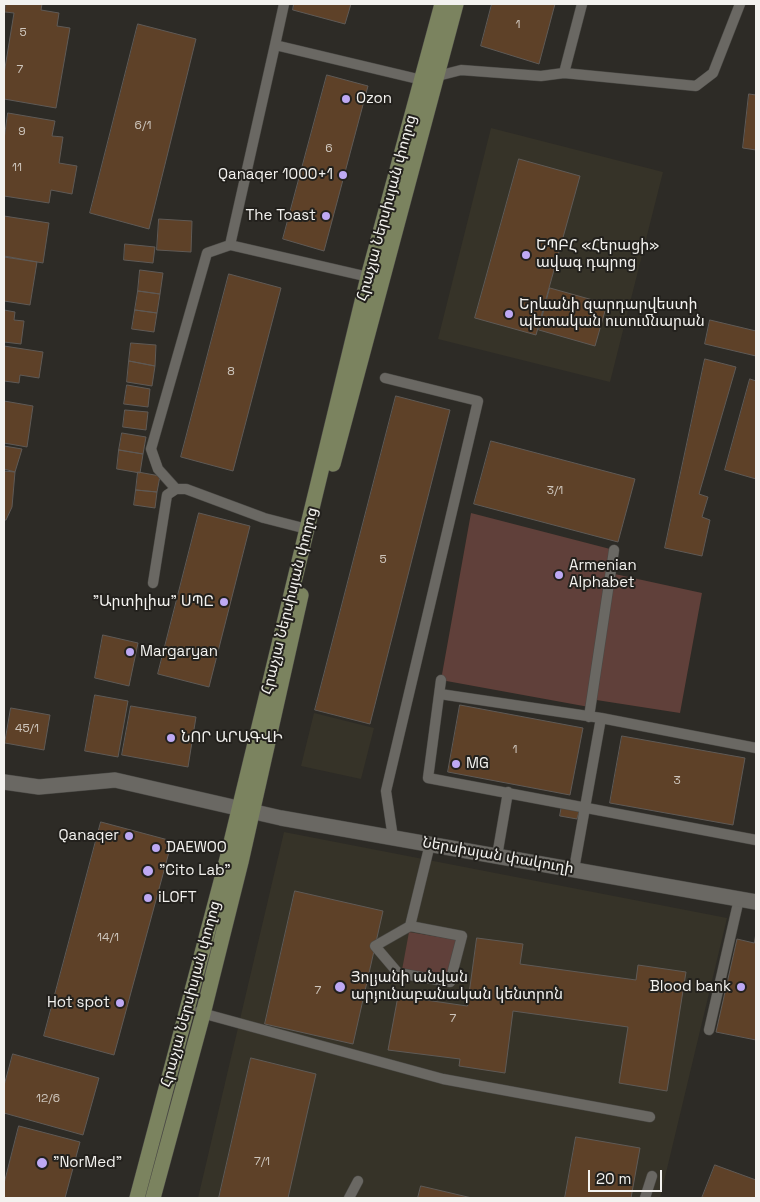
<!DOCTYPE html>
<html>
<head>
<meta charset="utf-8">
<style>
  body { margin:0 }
  #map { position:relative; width:760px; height:1202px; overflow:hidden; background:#2d2b26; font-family:"Space Grotesk",sans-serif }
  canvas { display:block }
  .frame { position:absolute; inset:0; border:5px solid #f3f2ef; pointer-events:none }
  .scale { position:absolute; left:588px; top:1170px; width:74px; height:22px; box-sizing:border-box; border:2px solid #f3f2ef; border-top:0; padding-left:6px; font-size:15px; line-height:18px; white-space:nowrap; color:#f3f2ef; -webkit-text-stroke:4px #23211d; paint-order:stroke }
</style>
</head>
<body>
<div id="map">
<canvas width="760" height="1202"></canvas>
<div class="frame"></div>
<div class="scale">20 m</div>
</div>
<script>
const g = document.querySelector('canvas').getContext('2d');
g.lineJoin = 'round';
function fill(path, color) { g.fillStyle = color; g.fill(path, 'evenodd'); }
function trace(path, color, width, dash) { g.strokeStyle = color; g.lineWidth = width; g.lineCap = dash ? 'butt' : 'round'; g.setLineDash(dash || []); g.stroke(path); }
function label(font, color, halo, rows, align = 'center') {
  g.font = font + ' "Space Grotesk","Noto Sans Armenian",sans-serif'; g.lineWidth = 4; g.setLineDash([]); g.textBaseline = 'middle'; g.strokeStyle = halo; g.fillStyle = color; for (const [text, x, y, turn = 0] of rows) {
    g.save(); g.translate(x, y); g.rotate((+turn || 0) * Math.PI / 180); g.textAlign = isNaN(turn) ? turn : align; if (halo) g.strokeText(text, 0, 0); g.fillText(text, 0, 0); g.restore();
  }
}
const built = new Path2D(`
  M 491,128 L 663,172 L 610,382 L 438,339 Z
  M 314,713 L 374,728 L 361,779 L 301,766 Z
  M 284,832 L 727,918 L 660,1198 L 198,1198 Z`);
const green = new Path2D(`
  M 471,513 L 614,550 L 610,573 L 702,593 L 680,713 L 590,699 L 589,707 L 441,680 Z
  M 409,932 L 457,940 L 447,977 L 402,970 Z`);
const building = new Path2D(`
  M 6,4 L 42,4 L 41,10 L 59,13 L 57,26 L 70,28 L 56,108 L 4,99 L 4,74 L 14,13 L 5,12 Z
  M 294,4 L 351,4 L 345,24 L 293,10 Z
  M 492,4 L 555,4 L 539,64 L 481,46 Z
  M 138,24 L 196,39 L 149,229 L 90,213 Z
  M 327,75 L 368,86 L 324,251 L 283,239 Z
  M 749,94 L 756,95 L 756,150 L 743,148 Z
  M 8,113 L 55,121 L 52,136 L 63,137 L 59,163 L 77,166 L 72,194 L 51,190 L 49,203 L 4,196 L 4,140 Z
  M 519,159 L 580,176 L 536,335 L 475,318 Z
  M 4,216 L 49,223 L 43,263 L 4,256 Z
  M 159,219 L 192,221 L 191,252 L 157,250 Z
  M 125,244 L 155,247 L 153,263 L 124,260 Z
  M 4,257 L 37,262 L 30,305 L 4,301 Z
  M 140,270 L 163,273 L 160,294 L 138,291 Z
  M 229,274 L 281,288 L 233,471 L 181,457 Z
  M 550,288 L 607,304 L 595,346 L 539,330 Z
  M 138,291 L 160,294 L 157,313 L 135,310 Z
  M 4,310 L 15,312 L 14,320 L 24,321 L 21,344 L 4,342 Z
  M 135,310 L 157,313 L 154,332 L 132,329 Z
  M 710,320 L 756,331 L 756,356 L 705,344 Z
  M 131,343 L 156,345 L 155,366 L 129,361 Z
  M 4,346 L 43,352 L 39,378 L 20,375 L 19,383 L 4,381 Z
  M 705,359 L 736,367 L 699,494 L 708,497 L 702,517 L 710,520 L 702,556 L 665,548 Z
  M 129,361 L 155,366 L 152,386 L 127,382 Z
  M 750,379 L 756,381 L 756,479 L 725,470 Z
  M 127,385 L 150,389 L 148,407 L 124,404 Z
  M 396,396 L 450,410 L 370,724 L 315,710 Z
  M 4,401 L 33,406 L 27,447 L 4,443 Z
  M 125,410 L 148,412 L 146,430 L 123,427 Z
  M 122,433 L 146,437 L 143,454 L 119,450 Z
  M 491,441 L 635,479 L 618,542 L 474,504 Z
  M 4,446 L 22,449 L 15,472 L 4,469 Z
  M 119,450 L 143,454 L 140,473 L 117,469 Z
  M 4,471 L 15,472 L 12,507 L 6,520 L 4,520 Z
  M 138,472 L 160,476 L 157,492 L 136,490 Z
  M 136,490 L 157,492 L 155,508 L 134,505 Z
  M 199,513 L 250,526 L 209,687 L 158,674 Z
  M 103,635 L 138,643 L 129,686 L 95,678 Z
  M 95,695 L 128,701 L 118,757 L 85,751 Z
  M 460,705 L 583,728 L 570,795 L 448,772 Z
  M 131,706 L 196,717 L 188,767 L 122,755 Z
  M 11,708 L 50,715 L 44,750 L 5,743 Z
  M 622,736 L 745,758 L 733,825 L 610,803 Z
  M 562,805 L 580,808 L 577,819 L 560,816 Z
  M 101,822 L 172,841 L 114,1055 L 44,1036 Z
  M 295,891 L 383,911 L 353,1044 L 265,1024 Z
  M 756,933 L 756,1040 L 716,1032 L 737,939 L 754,943 Z
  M 477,938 L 523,944 L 520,964 L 636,980 L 638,965 L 686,972 L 667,1091 L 619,1083 L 628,1027 L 513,1011 L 505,1073 L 459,1066 L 460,1059 L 388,1050 L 398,996 L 467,1006 Z
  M 13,1054 L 99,1078 L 83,1135 L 4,1113 L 4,1086 Z
  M 251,1058 L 316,1074 L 288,1198 L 219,1198 Z
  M 19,1126 L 80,1142 L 65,1198 L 4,1198 L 4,1184 Z
  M 576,1137 L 640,1148 L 631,1198 L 565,1198 Z
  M 715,1165 L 756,1180 L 756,1198 L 702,1198 Z
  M 421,1186 L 472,1198 L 418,1198 Z`);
const lane = new Path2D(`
  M 284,4 L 275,45 L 422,80 L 461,70 L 541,76 L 564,73 L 696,86 L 713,73 L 740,4
  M 564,73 L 582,4
  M 230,245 L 275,45
  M 385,378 L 478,401 L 386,791 L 393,838
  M 176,489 L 158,469 L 151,449 L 207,253 L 230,245 L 373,278
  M 153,583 L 167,495 L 176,489 L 186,489 L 264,518 L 307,529
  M 441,680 L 428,778 L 756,840
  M 440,694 L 601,718 L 756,748
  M 589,717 L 614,550
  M 497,856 L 508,792
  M 574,869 L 601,718
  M 410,926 L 462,936 L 450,982 L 398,973 L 375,946 L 410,926 L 430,844
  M 198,1012 L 443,1079 L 650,1117
  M 709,1030 L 739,899
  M 349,1198 L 358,1181
  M 645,1198 L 652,1176`);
const street = new Path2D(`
  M 4,782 L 39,787 L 115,780 L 281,818 L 756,902`);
const secondary = new Path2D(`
  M 333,464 L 456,4
  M 137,1198 L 227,859 L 368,277 L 442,4
  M 153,1198 L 203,1014 L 241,862 L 301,595`);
const markers = [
  [346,99,5,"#bea9f4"],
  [343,175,5,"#bea9f4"],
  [326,216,5,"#bea9f4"],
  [526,255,5,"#bea9f4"],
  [509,314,5,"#bea9f4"],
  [559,575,5,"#bea9f4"],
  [224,602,5,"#bea9f4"],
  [130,652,5,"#bea9f4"],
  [171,738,5,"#bea9f4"],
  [456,764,5,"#bea9f4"],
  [129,836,5,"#bea9f4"],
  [156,848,5,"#bea9f4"],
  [148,871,6,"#bea9f4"],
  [148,898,5,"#bea9f4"],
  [340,987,6,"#bea9f4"],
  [741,987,5,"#bea9f4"],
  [120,1003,5,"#bea9f4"],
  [42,1163,6,"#bea9f4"]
];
const numberNames = [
  ["1",518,25],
  ["5",23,33],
  ["7",20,70],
  ["6/1",143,126],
  ["9",22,132],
  ["6",329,149],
  ["11",17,168],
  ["8",231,372],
  ["3/1",555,491],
  ["5",383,560],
  ["45/1",27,729],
  ["1",515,750],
  ["3",677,781],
  ["14/1",108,938],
  ["7",318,991],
  ["7",453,1019],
  ["12/6",48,1099],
  ["7/1",262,1162]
];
const poiNames = [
  ["Ozon",356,99],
  ["Qanaqer 1000+1",333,175,"right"],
  ["The Toast",316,216,"right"],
  ["ԵՊԲՀ «Հերացի»",536,246],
  ["ավագ դպրոց",536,263],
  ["Երևանի զարդարվեստի",519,305],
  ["պետական ուսումնարան",519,322],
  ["Armenian",569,566],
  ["Alphabet",569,583],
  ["\"Արտիլիա\" ՍՊԸ",214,602,"right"],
  ["Margaryan",140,652],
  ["ՆՈՐ ԱՐԱԳՎԻ",181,738],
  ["MG",466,764],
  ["Qanaqer",119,836,"right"],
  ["DAEWOO",166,848],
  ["\"Cito Lab\"",159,871],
  ["iLOFT",158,898],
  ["Յոլյանի անվան",351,978],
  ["արյունաբանական կենտրոն",351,995],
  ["Blood bank",731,987,"right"],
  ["Hot spot",110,1003,"right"],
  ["\"NorMed\"",53,1163]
];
const streetNames = [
  ["Հրաչյա Ներսիսյան փողոց",387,208,-75],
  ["Հրաչյա Ներսիսյան փողոց",290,601,-76],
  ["Ներսիսյան փակուղի",498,856,10],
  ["Հրաչյա Ներսիսյան փողոց",191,994,-75]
];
fill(built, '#363328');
fill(green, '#60403a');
fill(building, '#5e4128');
trace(building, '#5f5a56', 1);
trace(lane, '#4a4945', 11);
trace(street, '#4a4945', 16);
trace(secondary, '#4a4945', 16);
trace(lane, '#6a6863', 10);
trace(street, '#6a6863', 15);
trace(secondary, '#7b835f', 15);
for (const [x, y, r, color] of markers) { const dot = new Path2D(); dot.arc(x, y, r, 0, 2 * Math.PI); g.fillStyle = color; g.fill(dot); trace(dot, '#23211d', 2); }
label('12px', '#cec6bd', null, numberNames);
label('15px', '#f3f2ef', '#23211d', poiNames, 'left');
label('15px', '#f3f2ef', '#23211d', streetNames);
</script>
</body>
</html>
